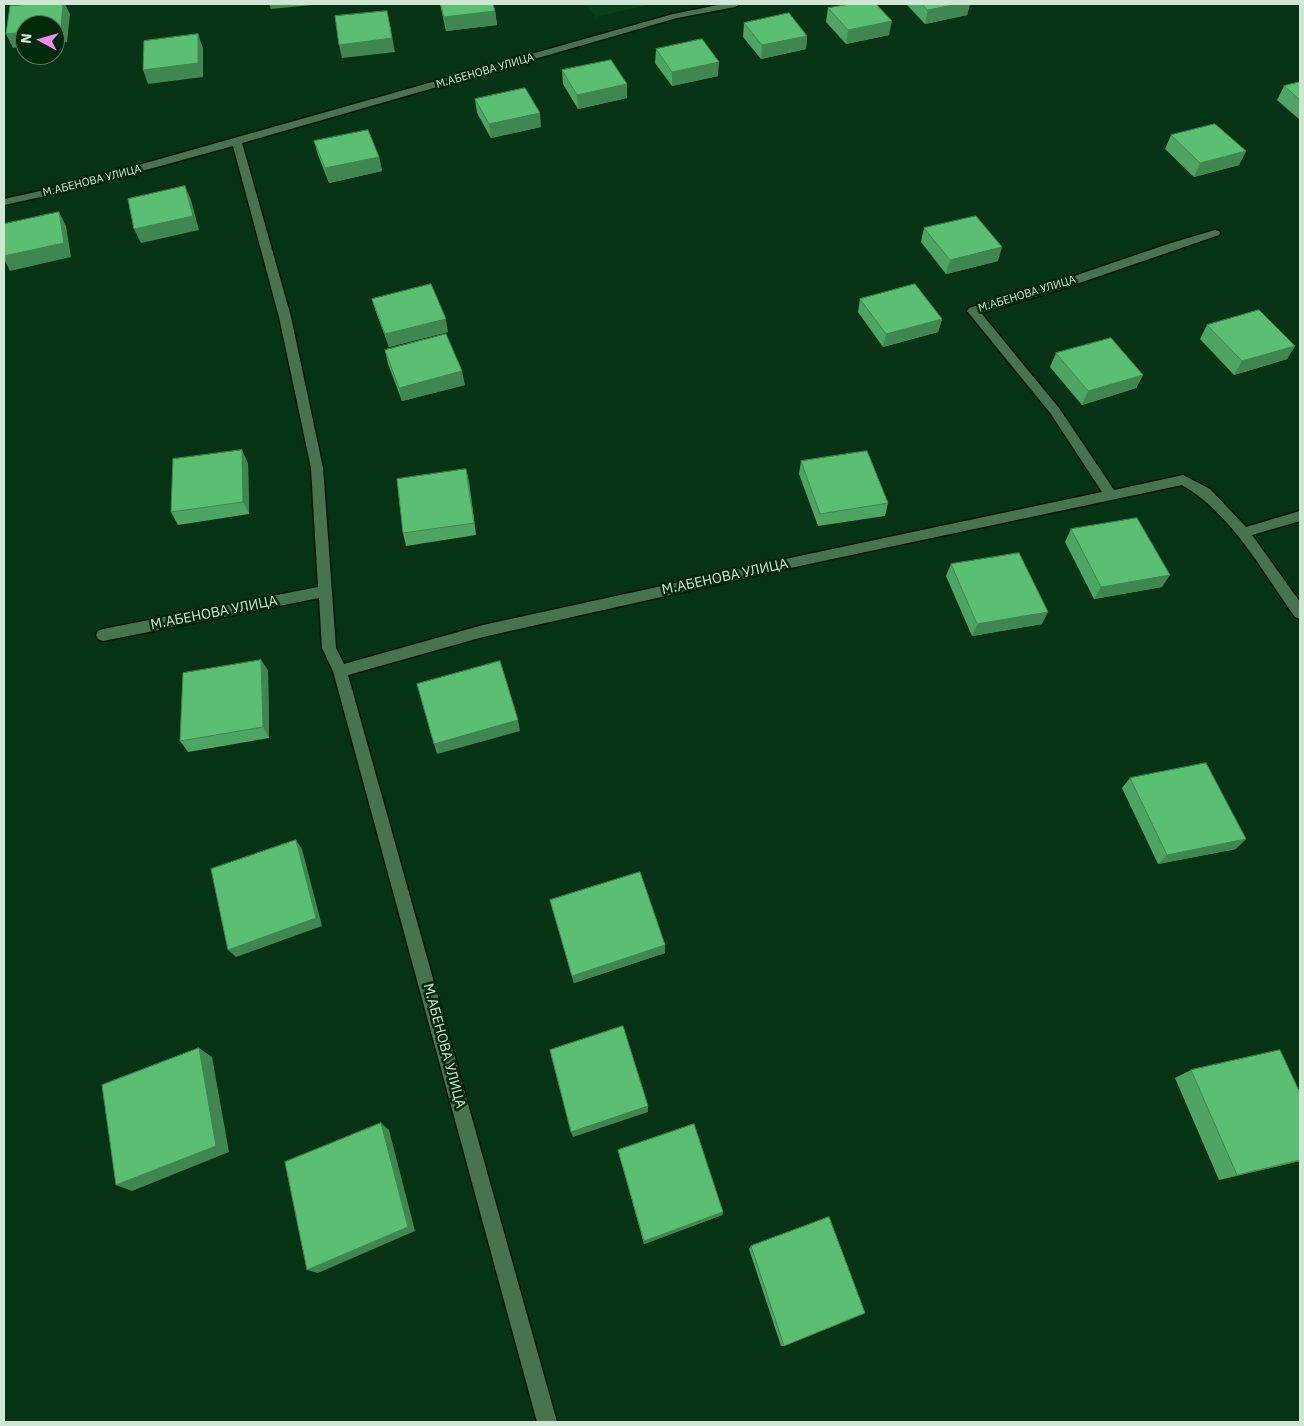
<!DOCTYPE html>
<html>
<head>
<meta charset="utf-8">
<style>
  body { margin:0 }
  #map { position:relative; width:1304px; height:1426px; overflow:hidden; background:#053314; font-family:"IBM Plex Sans",sans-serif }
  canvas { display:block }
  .frame { position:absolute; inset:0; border:5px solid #cfe6d2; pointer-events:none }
  .north { position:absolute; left:15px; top:15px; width:50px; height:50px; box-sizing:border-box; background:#00290a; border:1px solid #53755a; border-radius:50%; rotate:276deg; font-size:14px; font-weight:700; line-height:20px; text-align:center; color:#cfe6d2 }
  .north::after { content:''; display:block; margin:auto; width:18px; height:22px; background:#f589ee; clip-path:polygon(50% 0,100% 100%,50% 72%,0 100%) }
</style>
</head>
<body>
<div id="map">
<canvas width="1304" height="1426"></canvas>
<div class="frame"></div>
<div class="north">N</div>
</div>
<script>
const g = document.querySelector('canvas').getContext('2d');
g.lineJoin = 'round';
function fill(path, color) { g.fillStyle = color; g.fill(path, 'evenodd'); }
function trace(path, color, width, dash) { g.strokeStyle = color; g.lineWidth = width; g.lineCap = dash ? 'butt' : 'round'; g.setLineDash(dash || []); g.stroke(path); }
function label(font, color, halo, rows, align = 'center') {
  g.font = font + ' "IBM Plex Sans",sans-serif'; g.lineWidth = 5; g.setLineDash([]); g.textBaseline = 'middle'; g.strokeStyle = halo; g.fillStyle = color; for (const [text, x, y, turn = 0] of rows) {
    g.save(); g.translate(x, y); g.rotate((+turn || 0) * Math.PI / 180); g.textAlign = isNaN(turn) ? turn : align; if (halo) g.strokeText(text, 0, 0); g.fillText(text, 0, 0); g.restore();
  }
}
const built = new Path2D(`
  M 586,4 L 654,4 L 595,17 Z`);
const street = new Path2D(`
  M 723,4 L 740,4 L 735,7 L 677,18 L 242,143 L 291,317 L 323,468 L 336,648 L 344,664 L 483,625 L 804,555 L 1102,492 L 1051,414 L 967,311 L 969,308 L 1051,284 L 1168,244 L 1215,230 L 1219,231 L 1220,233 L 1219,235 L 1059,290 L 981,313 L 1059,408 L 1114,490 L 1183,475 L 1210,489 L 1246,527 L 1300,511 L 1300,521 L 1252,535 L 1300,602 L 1300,619 L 1295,617 C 1263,572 1230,512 1182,485 L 804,565 L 483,637 L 348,675 L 557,1422 L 537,1422 L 333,671 L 322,648 L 319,598 L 103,641 L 98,639 L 96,635 L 98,631 L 103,629 L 318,587 L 311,468 L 279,317 L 233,146 L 73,190 L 4,205 L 4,199 L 68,185 L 673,14 Z`);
const wall = new Path2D(`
  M 440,4 L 493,4 L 495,11 L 497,25 L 446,31 Z
  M 906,4 L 970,4 L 967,15 L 925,24 Z
  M 828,8 L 889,35 L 846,44 L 826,22 Z
  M 744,23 L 807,36 L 806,49 L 761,59 L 743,37 Z
  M 656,49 L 718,76 L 672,86 L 655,63 Z
  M 562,70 L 627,84 L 627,98 L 578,109 L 563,84 Z
  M 1300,82 L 1300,120 L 1277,100 L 1284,86 Z
  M 475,99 L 541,127 L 491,138 L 477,113 Z
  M 1171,135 L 1246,151 L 1239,165 L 1194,177 L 1165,149 Z
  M 314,141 L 379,157 L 382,171 L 329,183 L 318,155 Z
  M 924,228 L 998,261 L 946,274 L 921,242 Z
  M 372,299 L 448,332 L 389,347 L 376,312 Z
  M 860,299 L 942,319 L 938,332 L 883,347 L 858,312 Z
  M 1207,325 L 1295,346 L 1287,359 L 1234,375 L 1200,339 Z
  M 385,350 L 465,385 L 402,401 L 388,364 Z
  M 1056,353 L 1143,375 L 1136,388 L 1082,405 L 1050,367 Z
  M 801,461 L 888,503 L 885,516 L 818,526 L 799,474 Z
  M 248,463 L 249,514 L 178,525 L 171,512 Z
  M 466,469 L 469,482 L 476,535 L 406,546 L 403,533 Z
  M 1071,529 L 1162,587 L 1094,599 L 1065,542 Z
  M 951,564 L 1042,624 L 972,636 L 946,576 Z
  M 261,660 L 268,671 L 269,738 L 188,752 L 180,741 Z
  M 1130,778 L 1236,849 L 1158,864 L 1122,788 Z
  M 550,900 L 665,953 L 574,983 Z
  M 1191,1070 L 1300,1161 L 1219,1180 L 1175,1078 Z
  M 618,1150 L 723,1212 L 722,1215 L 644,1244 Z
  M 751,1246 L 784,1346 L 781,1346 L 749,1249 Z`);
const shadedWall = new Path2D(`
  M 63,4 L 65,4 L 70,14 L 67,42 L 55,43 L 55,28 Z
  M 269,4 L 322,4 L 271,9 Z
  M 958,4 L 970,4 L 967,15 L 925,24 L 928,10 Z
  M 387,11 L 395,52 L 342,58 L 339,45 Z
  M 495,11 L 497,25 L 446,31 L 444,17 Z
  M 892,21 L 889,35 L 846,44 L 848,30 Z
  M 25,32 L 25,46 L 13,48 L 6,34 Z
  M 198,34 L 203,48 L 203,77 L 148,84 L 143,70 Z
  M 807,36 L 806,49 L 761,59 L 762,45 Z
  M 719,62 L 718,76 L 672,86 L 672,72 Z
  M 627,84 L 627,98 L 578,109 L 577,95 Z
  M 540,113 L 541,127 L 491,138 L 489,124 Z
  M 1246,151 L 1239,165 L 1194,177 L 1200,163 Z
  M 379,157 L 382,171 L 329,183 L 325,168 Z
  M 185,186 L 191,200 L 199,230 L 141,243 L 134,229 Z
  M 59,212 L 66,226 L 71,257 L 10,271 L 4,259 L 4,256 Z
  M 1002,247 L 998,261 L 946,274 L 950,260 Z
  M 446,319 L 448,332 L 389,347 L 385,334 Z
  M 942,319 L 938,332 L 883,347 L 886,334 Z
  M 1295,346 L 1287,359 L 1234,375 L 1242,361 Z
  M 462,371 L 465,385 L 402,401 L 399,388 Z
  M 1143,375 L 1136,388 L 1082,405 L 1088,391 Z
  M 242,450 L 248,463 L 249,514 L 243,502 Z
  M 466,469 L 469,482 L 476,535 L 474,523 Z
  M 1170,575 L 1162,587 L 1094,599 L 1101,587 Z
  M 1048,612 L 1042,624 L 972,636 L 977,624 Z
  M 261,660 L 268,671 L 269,738 L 263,727 Z
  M 518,720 L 520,731 L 437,754 L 434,744 Z
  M 1246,839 L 1236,849 L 1158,864 L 1167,855 Z
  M 296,840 L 302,849 L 322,926 L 236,957 L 228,950 Z
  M 665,945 L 665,953 L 574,983 L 572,976 Z
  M 199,1048 L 212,1057 L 229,1152 L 132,1191 L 116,1185 Z
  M 648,1106 L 648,1112 L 573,1137 L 571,1132 Z
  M 381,1123 L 389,1130 L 415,1231 L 318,1273 L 307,1270 Z
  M 1300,1160 L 1300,1161 L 1219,1180 L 1237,1175 Z
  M 723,1212 L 722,1215 L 644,1244 L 644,1241 Z`);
const building = new Path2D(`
  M 34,4 L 63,4 L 61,28 L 55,28 L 55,25 L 25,25 L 25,32 L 6,34 L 10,6 Z
  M 441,4 L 493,4 L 495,11 L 444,17 Z
  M 851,4 L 876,4 L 892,21 L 848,30 L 828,8 Z
  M 922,4 L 958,4 L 928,10 Z
  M 387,11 L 392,38 L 339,45 L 335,16 Z
  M 789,13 L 807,36 L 762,45 L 744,23 Z
  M 198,34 L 198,63 L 143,70 L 144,41 Z
  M 702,39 L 719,62 L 672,72 L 656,49 Z
  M 611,60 L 627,84 L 577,95 L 562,70 Z
  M 1300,82 L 1300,100 L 1284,86 Z
  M 525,88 L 540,113 L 489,124 L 475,99 Z
  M 1215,124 L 1246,151 L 1200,163 L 1171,135 Z
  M 368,130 L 379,157 L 325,168 L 314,141 Z
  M 185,186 L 193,216 L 134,229 L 128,199 Z
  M 59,212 L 64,243 L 4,256 L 4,224 Z
  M 976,216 L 1002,247 L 950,260 L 924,228 Z
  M 431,284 L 446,319 L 385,334 L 372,299 Z
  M 915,284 L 942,319 L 886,334 L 860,299 Z
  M 1259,310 L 1295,346 L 1242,361 L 1207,325 Z
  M 446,334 L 462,371 L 399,388 L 385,350 Z
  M 1111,338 L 1143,375 L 1088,391 L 1056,353 Z
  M 242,450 L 243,502 L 171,512 L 173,459 Z
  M 867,451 L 888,503 L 820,514 L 801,461 Z
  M 466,469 L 474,523 L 403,533 L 397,479 Z
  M 1137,518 L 1170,575 L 1101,587 L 1071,529 Z
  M 1019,553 L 1048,612 L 977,624 L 951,564 Z
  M 261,660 L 263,727 L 180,741 L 183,673 Z
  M 500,661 L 518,720 L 434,744 L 417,684 Z
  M 1206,763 L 1246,839 L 1167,855 L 1130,778 Z
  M 296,840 L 316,918 L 228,950 L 211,869 Z
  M 640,872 L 665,945 L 572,976 L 550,900 Z
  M 623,1026 L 648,1106 L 571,1132 L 550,1050 Z
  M 199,1048 L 216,1146 L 116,1185 L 102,1085 Z
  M 1280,1050 L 1300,1093 L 1300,1160 L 1237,1175 L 1191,1070 Z
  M 381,1123 L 408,1227 L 307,1270 L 285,1162 Z
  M 694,1124 L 723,1212 L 644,1241 L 618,1150 Z
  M 829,1217 L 865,1313 L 784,1346 L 751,1246 Z`);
const farStreetnames = [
  ["М.АБЕНОВА УЛИЦА",485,71,-16],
  ["М.АБЕНОВА УЛИЦА",92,181,-14],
  ["М.АБЕНОВА УЛИЦА",1027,294,-17]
];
const streetNames = [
  ["М.АБЕНОВА УЛИЦА",725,577,-12],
  ["М.АБЕНОВА УЛИЦА",214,613,-11],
  ["М.АБЕНОВА УЛИЦА",444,1046,75]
];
fill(built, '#083e1a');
trace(street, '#001904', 3);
fill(street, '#487351');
fill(wall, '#4da463');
fill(shadedWall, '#3f8650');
fill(building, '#5abf73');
trace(building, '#3f8650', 1);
label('11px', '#cfe6d2', '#00290a', farStreetnames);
label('14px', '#cfe6d2', '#00290a', streetNames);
</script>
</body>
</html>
